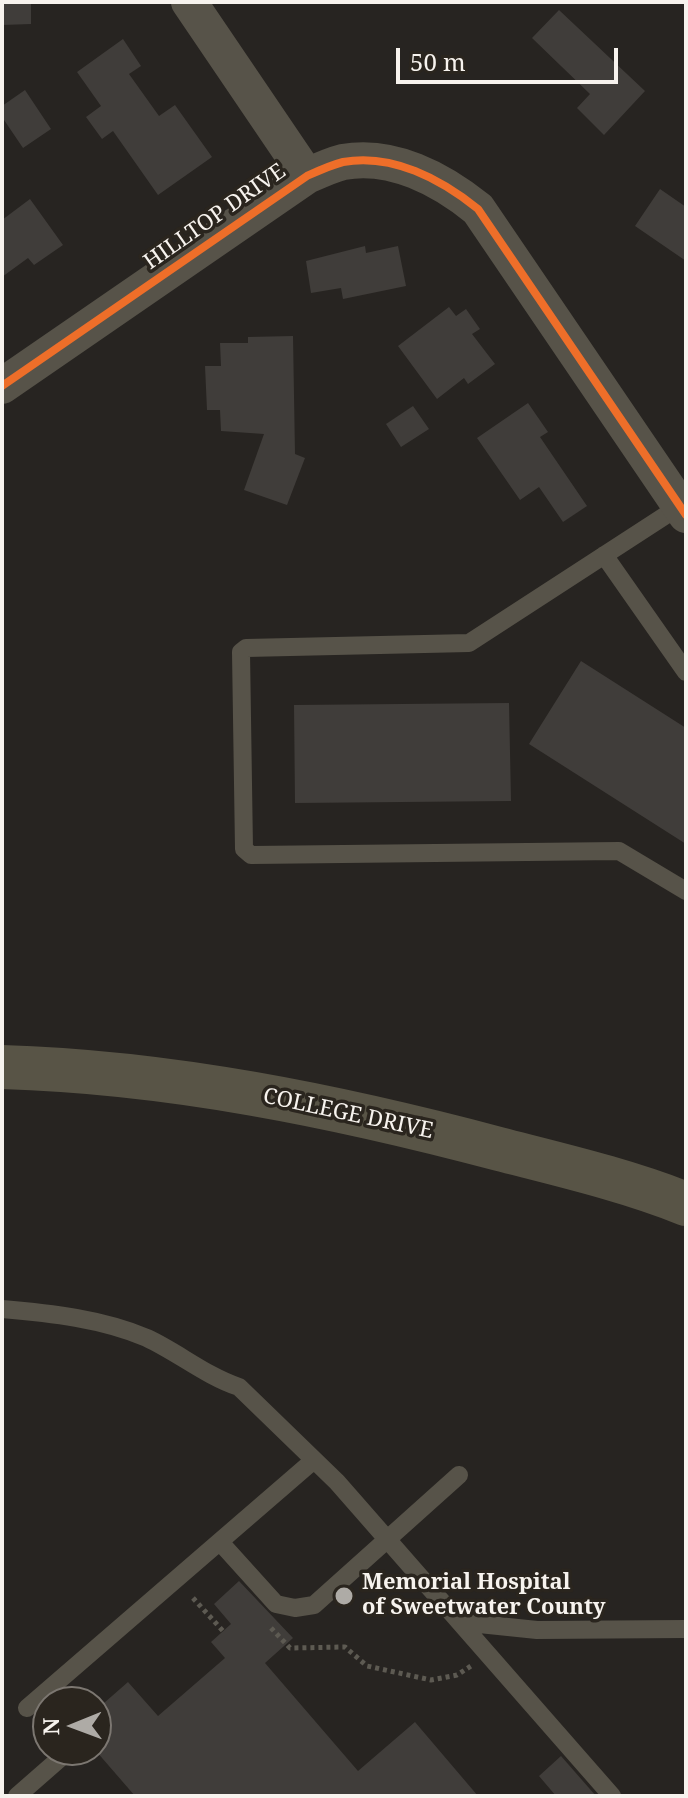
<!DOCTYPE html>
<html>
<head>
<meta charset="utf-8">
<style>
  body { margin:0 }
  #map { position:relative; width:688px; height:1798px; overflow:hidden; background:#272421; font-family:"Noto Serif",serif }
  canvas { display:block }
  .frame { position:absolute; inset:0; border:4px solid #f7f3ee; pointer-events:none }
  .north { position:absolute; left:32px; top:1686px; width:80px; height:80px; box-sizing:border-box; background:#2a251e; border:2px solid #7c7771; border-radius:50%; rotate:269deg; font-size:22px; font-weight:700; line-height:32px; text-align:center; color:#f7f3ee }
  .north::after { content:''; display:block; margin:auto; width:28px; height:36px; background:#aeaba6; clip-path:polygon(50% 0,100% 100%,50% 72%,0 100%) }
  .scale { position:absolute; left:396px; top:48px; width:222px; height:36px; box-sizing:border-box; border:4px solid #f7f3ee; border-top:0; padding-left:10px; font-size:24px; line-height:28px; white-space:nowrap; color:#f7f3ee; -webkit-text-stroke:6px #2a251e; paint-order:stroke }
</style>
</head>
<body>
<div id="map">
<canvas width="688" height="1798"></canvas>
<div class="frame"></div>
<div class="north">N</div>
<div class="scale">50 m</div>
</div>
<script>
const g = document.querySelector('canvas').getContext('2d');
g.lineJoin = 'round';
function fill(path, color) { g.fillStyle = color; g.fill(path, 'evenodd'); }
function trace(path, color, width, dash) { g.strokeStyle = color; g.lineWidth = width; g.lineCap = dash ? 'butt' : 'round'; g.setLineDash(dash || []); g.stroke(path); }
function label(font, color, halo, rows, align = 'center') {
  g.font = font + ' "Noto Serif",serif'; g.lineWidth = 7; g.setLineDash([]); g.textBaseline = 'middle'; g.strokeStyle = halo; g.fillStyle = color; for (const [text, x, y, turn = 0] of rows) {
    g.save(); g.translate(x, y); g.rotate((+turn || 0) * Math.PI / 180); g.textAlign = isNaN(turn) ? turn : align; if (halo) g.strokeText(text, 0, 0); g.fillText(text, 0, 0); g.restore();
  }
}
const building = new Path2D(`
  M 2,2 L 31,2 L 31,24 L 2,25 Z
  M 559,10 L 645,91 L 604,135 L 577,108 L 590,94 L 532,38 Z
  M 123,39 L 141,66 L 129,74 L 159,116 L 175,105 L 212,157 L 158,195 L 113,131 L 102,139 L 86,117 L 101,106 L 77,72 Z
  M 25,90 L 51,129 L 23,148 L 2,117 L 2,106 Z
  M 660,189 L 686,207 L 686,261 L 635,226 Z
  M 30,199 L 63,245 L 34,265 L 28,258 L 2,277 L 2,220 Z
  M 365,246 L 366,253 L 398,246 L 406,286 L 343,299 L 341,288 L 311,293 L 306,261 Z
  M 449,307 L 456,316 L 466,309 L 480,329 L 472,334 L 495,364 L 468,384 L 464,378 L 437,399 L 398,346 Z
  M 293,336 L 295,454 L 305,458 L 287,505 L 244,490 L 264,434 L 221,431 L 220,410 L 207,410 L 205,366 L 221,366 L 220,343 L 248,343 L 248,337 Z
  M 528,403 L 548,432 L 540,437 L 587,506 L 563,522 L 539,487 L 520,500 L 477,438 Z
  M 413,406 L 429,429 L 401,447 L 386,424 Z
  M 581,661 L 686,728 L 686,844 L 529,744 Z
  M 509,703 L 511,801 L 295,803 L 294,705 Z
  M 239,1581 L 293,1638 L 265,1663 L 358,1771 L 415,1722 L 478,1796 L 135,1796 L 96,1751 L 96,1710 L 128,1682 L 158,1716 L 225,1658 L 211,1642 L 231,1624 L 214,1604 Z
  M 561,1756 L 596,1796 L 556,1796 L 539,1776 Z`);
const path = new Path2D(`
  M 193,1598 L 223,1631
  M 271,1628 L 290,1648 L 345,1647 L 367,1666 L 431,1680 L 457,1675 L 471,1666`);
const lane = new Path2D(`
  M 680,506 L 469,643 L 246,648 L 241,652 L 244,849 L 251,855 L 619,851 L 686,891
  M 604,555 L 686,672
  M 2,1309 C 50,1313 103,1319 147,1338 C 179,1353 206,1376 239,1387 L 337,1482 L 612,1796
  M 220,1542 L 276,1604 L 295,1608 L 314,1605 L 459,1475
  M 460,1622 L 537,1630 L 686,1629
  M 27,1708 L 314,1460
  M 17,1796 L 65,1754`);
const street = new Path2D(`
  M 189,2 L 307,176
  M 2,386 L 307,176 C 318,171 331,165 343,162 C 392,153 441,179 478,209 L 686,515`);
const secondary = new Path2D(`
  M 2,1067 C 170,1072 337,1106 499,1149 C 561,1165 626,1180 686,1204`);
const cycleway = new Path2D(`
  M 2,386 L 307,176 C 318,171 331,165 343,162 C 392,153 441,179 478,209 L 686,515`);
const markers = [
  [344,1596,10,"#aeaba6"]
];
const streetNames = [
  ["HILLTOP DRIVE",215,217,-35],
  ["COLLEGE DRIVE",348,1114,12]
];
const poiNames = [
  ["Memorial Hospital",362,1583],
  ["of Sweetwater County",362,1608]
];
fill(building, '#403d3a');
trace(path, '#5d5a52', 5, [4, 4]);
trace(lane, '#575349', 18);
trace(street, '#575349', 36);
trace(secondary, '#585446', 44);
trace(cycleway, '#ee6e29', 8);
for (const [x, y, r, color] of markers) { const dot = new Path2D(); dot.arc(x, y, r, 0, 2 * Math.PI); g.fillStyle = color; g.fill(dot); trace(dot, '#2a251e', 3); }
label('22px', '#f7f3ee', '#2a251e', streetNames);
label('bold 22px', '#f7f3ee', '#2a251e', poiNames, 'left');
</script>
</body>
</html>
